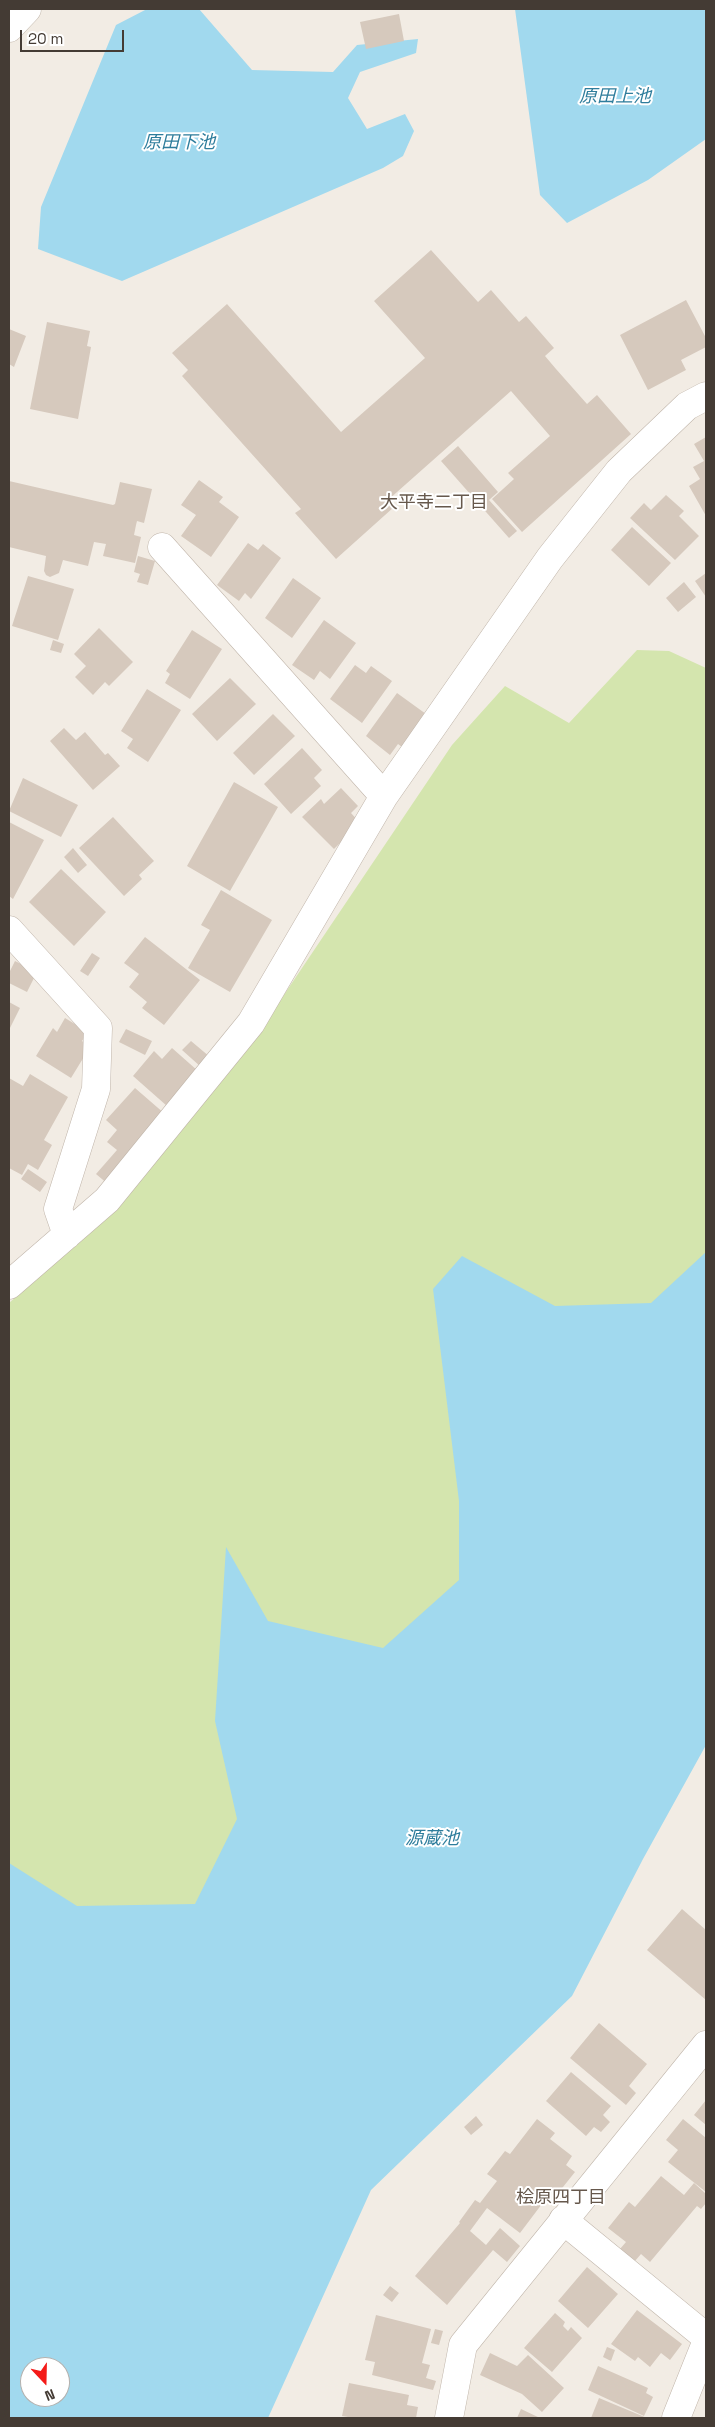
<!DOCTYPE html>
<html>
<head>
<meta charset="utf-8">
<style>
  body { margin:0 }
  #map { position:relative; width:715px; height:2427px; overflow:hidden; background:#f2ece4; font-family:"Space Grotesk",sans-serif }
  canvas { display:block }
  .frame { position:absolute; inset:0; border:10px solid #443b34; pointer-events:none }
  .north { position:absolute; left:20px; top:2357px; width:50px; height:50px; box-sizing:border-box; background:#fff; border:1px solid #b4b1ae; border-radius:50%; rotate:159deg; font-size:14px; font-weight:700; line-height:20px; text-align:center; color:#443b34 }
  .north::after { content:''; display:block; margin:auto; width:18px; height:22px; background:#f41b19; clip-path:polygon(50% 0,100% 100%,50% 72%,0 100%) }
  .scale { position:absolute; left:20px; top:30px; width:104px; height:22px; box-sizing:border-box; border:2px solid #443b34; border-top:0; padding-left:6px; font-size:15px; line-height:18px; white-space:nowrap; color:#443b34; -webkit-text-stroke:4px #fff; paint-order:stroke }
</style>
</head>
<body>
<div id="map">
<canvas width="715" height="2427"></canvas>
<div class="frame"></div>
<div class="north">N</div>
<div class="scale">20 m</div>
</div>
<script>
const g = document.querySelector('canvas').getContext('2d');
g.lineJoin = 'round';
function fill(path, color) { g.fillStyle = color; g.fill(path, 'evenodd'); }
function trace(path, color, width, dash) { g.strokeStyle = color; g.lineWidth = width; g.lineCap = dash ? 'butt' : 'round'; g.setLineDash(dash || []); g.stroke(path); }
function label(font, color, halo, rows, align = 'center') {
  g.font = font + ' "Space Grotesk","Noto Sans JP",sans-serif'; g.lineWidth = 4; g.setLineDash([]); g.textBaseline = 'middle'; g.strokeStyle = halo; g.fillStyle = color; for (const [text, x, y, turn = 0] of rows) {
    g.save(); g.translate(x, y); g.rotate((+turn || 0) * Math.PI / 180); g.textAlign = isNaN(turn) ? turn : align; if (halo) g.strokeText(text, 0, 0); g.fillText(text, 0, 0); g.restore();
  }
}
const green = new Path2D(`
  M 637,650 L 669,651 L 706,668 L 706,1282 L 488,1582 L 266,1835 L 202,1935 L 9,1896 L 9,1303 L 120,1206 L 261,1029 L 452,745 L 505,686 L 569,723 Z`);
const water = new Path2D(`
  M 147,9 L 199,9 L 252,70 L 333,72 L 357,45 L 418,39 L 416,53 L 360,72 L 348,98 L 367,129 L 405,114 L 414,131 L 403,156 L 383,168 L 122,281 L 38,249 L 41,207 L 116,25 Z
  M 515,9 L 706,9 L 706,139 L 648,180 L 567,223 L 540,195 Z
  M 706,1252 L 706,1745 L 643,1859 L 572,1996 L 371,2190 L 268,2418 L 9,2418 L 9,1863 L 77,1906 L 195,1904 L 237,1819 L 215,1721 L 226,1547 L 268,1621 L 383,1648 L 459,1580 L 459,1501 L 433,1289 L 462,1256 L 555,1306 L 651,1303 ZM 30,2367 L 60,2367 L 60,2397 L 30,2397 Z`);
const building = new Path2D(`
  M 399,14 L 404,41 L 366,49 L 360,22 Z
  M 431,250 L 478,302 L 491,290 L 519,322 L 526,316 L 554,348 L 545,356 L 556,369 L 587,404 L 597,395 L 631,434 L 522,532 L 492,499 L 514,479 L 508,473 L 550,436 L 511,391 L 388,500 L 394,507 L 336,559 L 295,513 L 301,509 L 182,376 L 188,370 L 172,353 L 227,304 L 341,432 L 425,358 L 374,301 Z
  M 686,300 L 706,338 L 706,347 L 681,360 L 686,370 L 648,390 L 620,335 Z
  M 47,322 L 90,331 L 87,346 L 91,347 L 78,419 L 30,409 Z
  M 9,329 L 26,336 L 14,367 L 9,364 Z
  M 706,437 L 706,516 L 689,486 L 700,479 L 693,467 L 704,461 L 694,444 Z
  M 458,446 L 498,492 L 489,500 L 517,531 L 509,538 L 441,461 Z
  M 199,480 L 223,497 L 219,502 L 239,517 L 211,557 L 181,536 L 196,515 L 181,505 Z
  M 9,481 L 113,505 L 115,504 L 120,482 L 152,489 L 144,523 L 137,521 L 136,525 L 134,535 L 141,537 L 135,563 L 103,556 L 106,544 L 94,542 L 88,566 L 63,560 L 59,573 L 50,577 L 46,575 L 44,571 L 46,556 L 9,547 Z
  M 666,495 L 684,511 L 679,516 L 699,536 L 675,560 L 630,518 L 644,503 L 651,510 Z
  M 632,527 L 671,563 L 649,586 L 611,550 Z
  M 248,543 L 258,550 L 263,544 L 281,558 L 251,599 L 245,593 L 239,601 L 217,585 Z
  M 138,556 L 155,561 L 148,585 L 137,582 L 140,574 L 134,572 Z
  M 706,573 L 706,597 L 695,581 Z
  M 28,576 L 74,589 L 58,640 L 12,626 Z
  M 293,578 L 321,598 L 292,638 L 265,618 Z
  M 684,582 L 696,597 L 678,612 L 666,598 Z
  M 324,620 L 356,643 L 330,679 L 320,671 L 314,680 L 292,665 Z
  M 99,628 L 133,662 L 109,686 L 105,682 L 93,695 L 75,677 L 86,666 L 74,654 Z
  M 192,630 L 222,649 L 190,699 L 165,683 L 170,674 L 166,671 Z
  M 53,640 L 64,644 L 61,653 L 50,650 Z
  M 355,665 L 366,673 L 371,666 L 392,681 L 362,723 L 330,699 Z
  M 230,678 L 256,704 L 217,741 L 192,714 Z
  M 147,689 L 181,710 L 148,762 L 127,748 L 133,739 L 121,731 Z
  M 397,693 L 426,714 L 402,747 L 398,744 L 390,755 L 366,736 Z
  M 273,714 L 295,736 L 254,775 L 233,753 Z
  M 64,728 L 76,740 L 85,732 L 105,755 L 108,753 L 120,766 L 93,790 L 50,741 Z
  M 302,748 L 322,770 L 314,778 L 321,786 L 291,814 L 264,784 Z
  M 23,778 L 78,805 L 61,837 L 9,811 Z
  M 234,782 L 278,807 L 230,891 L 187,866 Z
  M 341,788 L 358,806 L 351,813 L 360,823 L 334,849 L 302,817 L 321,799 L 324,804 Z
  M 113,817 L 154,861 L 139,875 L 142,879 L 124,896 L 79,848 Z
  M 9,822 L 44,840 L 13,899 L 9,896 Z
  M 73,848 L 87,865 L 78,873 L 64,857 Z
  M 61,869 L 106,912 L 74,946 L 29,902 Z
  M 221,890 L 272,920 L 230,992 L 188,968 L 210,930 L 201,925 Z
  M 145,937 L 200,980 L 164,1025 L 142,1008 L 147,1002 L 129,987 L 139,974 L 124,963 Z
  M 92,953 L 100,958 L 88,976 L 80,971 Z
  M 15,961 L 37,972 L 27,992 L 9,983 L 9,973 Z
  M 9,1002 L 20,1008 L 9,1030 Z
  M 65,1018 L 88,1032 L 82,1041 L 90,1047 L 71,1078 L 36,1056 L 53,1028 L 57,1032 Z
  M 126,1029 L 152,1041 L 145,1055 L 119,1042 Z
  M 191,1041 L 210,1057 L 201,1067 L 182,1050 Z
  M 172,1048 L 198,1071 L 167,1106 L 133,1076 L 154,1051 L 162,1059 Z
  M 30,1074 L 68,1097 L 44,1140 L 52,1145 L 38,1170 L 28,1164 L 22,1175 L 9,1168 L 9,1078 L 23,1086 Z
  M 135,1088 L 165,1114 L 109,1185 L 96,1174 L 117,1150 L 107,1142 L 117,1130 L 106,1120 Z
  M 28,1169 L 47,1182 L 40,1192 L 21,1179 Z
  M 682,1909 L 706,1930 L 706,2000 L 647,1950 Z
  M 599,2023 L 647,2064 L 629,2086 L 636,2093 L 626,2105 L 570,2058 Z
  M 571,2072 L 611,2106 L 603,2115 L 610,2122 L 601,2132 L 594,2127 L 586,2136 L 546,2101 Z
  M 706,2100 L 706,2125 L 694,2115 Z
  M 476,2116 L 483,2125 L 471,2135 L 464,2127 Z
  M 537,2119 L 555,2133 L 550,2139 L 572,2156 L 566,2165 L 575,2172 L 559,2192 L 554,2188 L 520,2233 L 487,2208 L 470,2231 L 486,2245 L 500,2228 L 520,2246 L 507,2262 L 493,2250 L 447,2305 L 415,2276 L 460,2223 L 459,2222 L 475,2200 L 480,2203 L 497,2181 L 487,2174 L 505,2151 L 510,2154 Z
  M 683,2119 L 706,2138 L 706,2192 L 668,2162 L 678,2150 L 666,2140 Z
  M 661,2176 L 684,2195 L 694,2183 L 706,2194 L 706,2203 L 701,2209 L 697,2206 L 650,2262 L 641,2254 L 635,2261 L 620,2249 L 626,2242 L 608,2228 L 629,2202 L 635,2207 Z
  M 587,2267 L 618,2294 L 588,2328 L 558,2301 Z
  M 390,2286 L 399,2293 L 392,2302 L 383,2295 Z
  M 637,2310 L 682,2344 L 670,2360 L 661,2353 L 650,2367 L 638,2357 L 635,2361 L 611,2344 Z
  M 555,2313 L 565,2322 L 563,2326 L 568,2331 L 571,2327 L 582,2338 L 552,2372 L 524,2348 Z
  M 376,2315 L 431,2329 L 422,2363 L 430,2365 L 426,2378 L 436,2381 L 433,2390 L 372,2375 L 375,2362 L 365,2360 Z
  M 435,2329 L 443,2331 L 439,2345 L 431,2343 Z
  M 607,2347 L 615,2350 L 611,2361 L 603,2357 Z
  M 490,2353 L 517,2366 L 528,2355 L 564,2388 L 542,2412 L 522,2394 L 480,2375 Z
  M 598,2366 L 648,2388 L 646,2393 L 653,2397 L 644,2416 L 588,2390 Z
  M 349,2383 L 409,2395 L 407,2405 L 418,2407 L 416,2418 L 354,2418 L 342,2416 Z
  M 599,2398 L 647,2418 L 591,2418 Z
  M 521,2409 L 540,2418 L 517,2418 Z`);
const minor = new Path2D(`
  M 9,28 L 27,9
  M 162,547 L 384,796
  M 9,930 L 98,1028 L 96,1089 L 58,1209 L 67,1235
  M 9,1285 L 107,1200 L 251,1023 L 384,796 L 550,558 L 619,471 L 687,406 L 706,396
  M 563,2220 L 706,2337
  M 449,2418 L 463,2345 L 706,2045
  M 676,2418 L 706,2343`);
const waterNames = [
  ["原田上池",615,97],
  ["原田下池",179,143],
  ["源蔵池",432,1839]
];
const neighbourhoodNames = [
  ["大平寺二丁目",434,503],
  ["桧原四丁目",561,2198]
];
fill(green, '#d4e5ae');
fill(water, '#a1d9ee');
fill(building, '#d6c9bd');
trace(minor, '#c0b5aa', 29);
trace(minor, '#fff', 28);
label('italic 18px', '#2e7d9c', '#fff', waterNames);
label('18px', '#66584c', '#fff', neighbourhoodNames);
</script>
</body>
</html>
